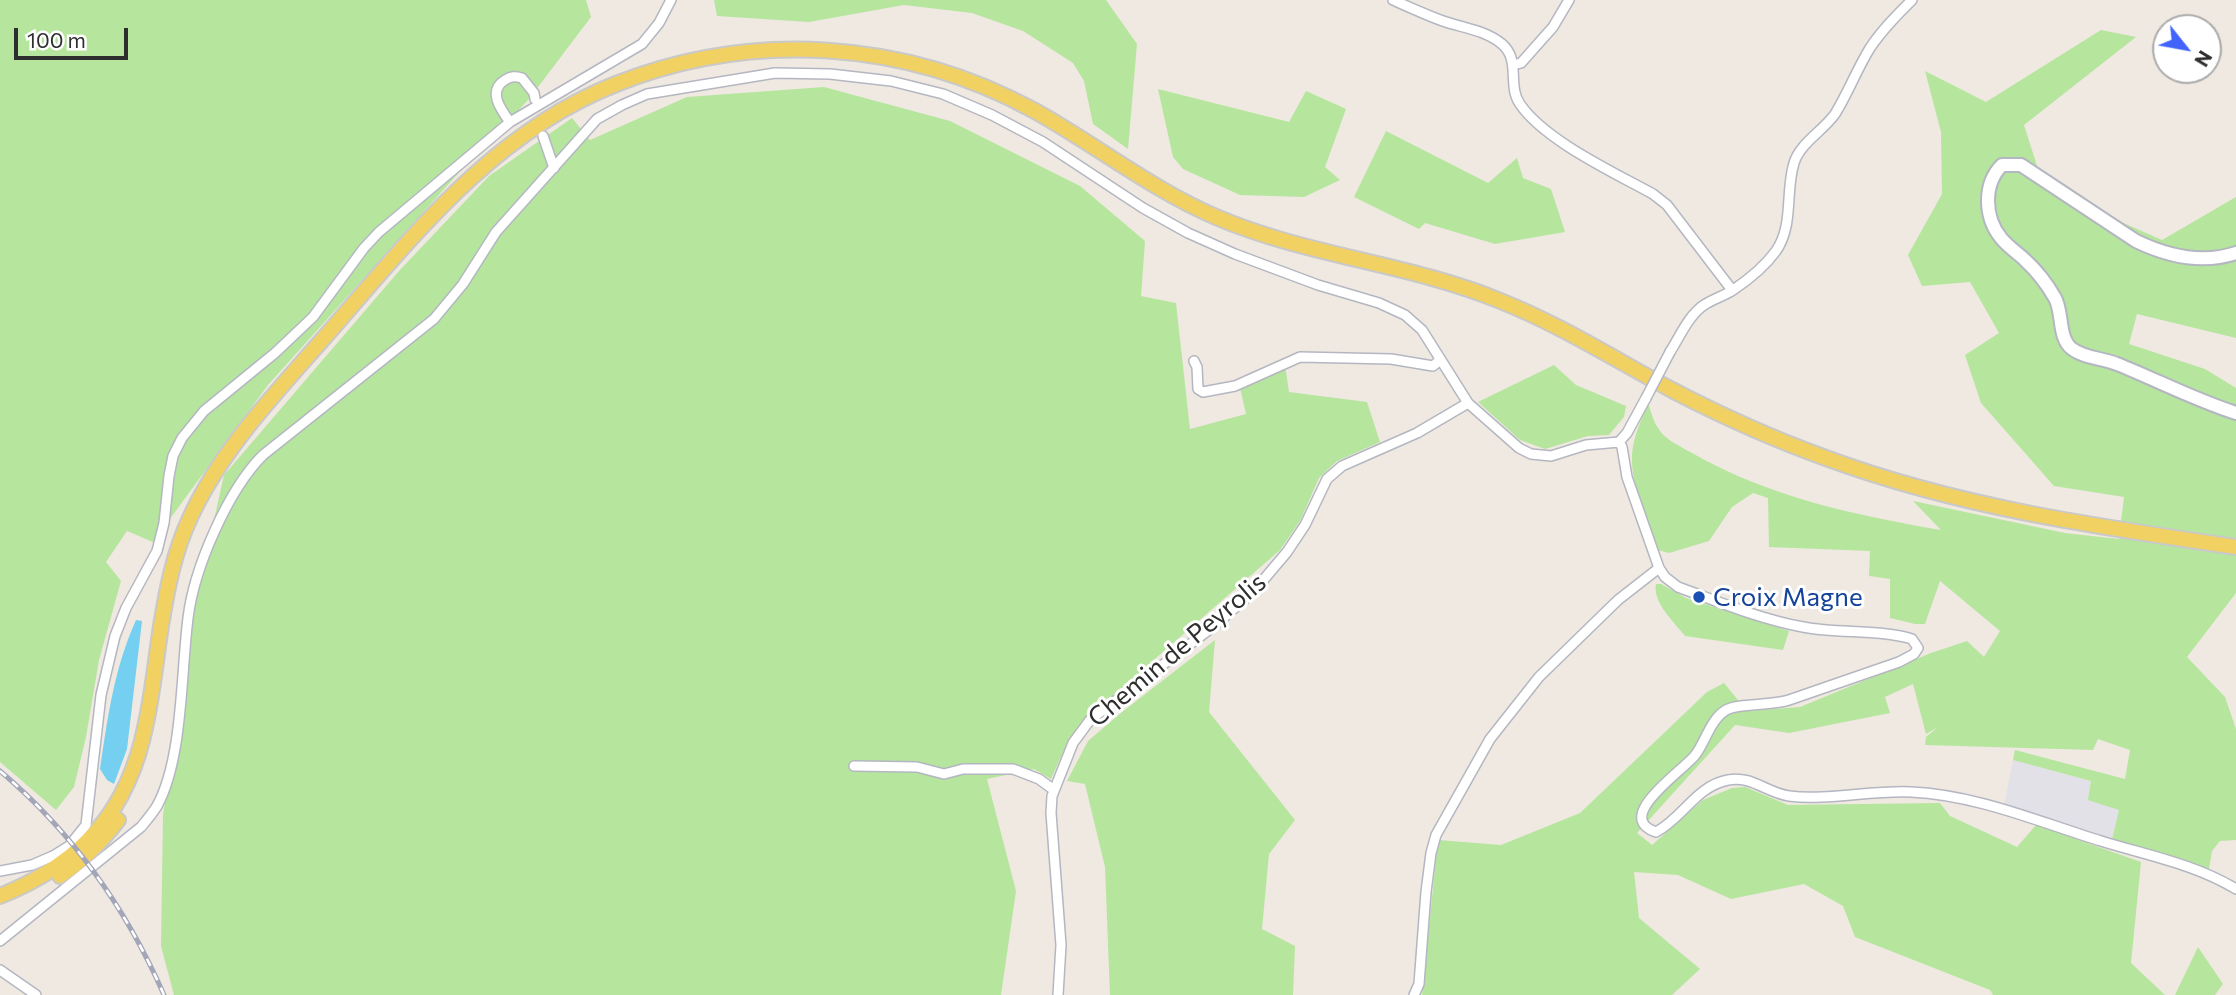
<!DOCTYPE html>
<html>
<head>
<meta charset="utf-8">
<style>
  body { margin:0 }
  #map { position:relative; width:2236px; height:995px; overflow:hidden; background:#efe9e1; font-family:Commissioner,sans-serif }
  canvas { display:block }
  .north { position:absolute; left:2152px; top:14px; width:70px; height:70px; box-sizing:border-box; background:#fff; border:2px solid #ababab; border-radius:50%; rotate:121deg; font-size:19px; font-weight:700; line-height:28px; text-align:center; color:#2e2e2e }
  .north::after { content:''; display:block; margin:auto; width:24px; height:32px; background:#4264fb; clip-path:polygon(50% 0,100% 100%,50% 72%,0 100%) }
  .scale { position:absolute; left:14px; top:28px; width:114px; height:32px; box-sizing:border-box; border:4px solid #2e2e2e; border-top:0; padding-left:9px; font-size:21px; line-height:24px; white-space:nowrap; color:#2e2e2e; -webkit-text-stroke:5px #fff; paint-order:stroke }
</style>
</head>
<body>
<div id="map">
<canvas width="2236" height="995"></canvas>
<div class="north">N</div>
<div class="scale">100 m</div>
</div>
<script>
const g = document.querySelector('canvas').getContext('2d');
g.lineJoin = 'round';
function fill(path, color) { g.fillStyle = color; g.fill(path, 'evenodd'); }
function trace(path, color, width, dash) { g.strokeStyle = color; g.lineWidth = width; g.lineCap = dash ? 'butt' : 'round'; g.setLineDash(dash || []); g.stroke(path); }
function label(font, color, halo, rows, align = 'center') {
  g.font = font + ' Commissioner,sans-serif'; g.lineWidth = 6; g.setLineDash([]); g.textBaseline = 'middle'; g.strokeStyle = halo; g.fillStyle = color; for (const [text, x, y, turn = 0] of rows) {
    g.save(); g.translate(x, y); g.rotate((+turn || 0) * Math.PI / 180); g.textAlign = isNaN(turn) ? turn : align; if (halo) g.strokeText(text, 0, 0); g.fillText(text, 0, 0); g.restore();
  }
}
const industrial = new Path2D(`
  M 2013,760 L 2091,781 L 2119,810 L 2112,839 L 2004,805 Z`);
const green = new Path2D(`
  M 0,0 L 586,0 L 591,17 L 529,99 L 454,178 L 268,385 L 153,542 L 127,531 L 106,562 L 121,581 L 99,660 L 86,737 L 74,787 L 56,810 L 0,762 Z
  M 714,0 L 1106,0 L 1137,44 L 1128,149 L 1093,124 L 1084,81 L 1073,63 L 1023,31 L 972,13 L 904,5 L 809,22 L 717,16 Z
  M 2101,30 L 2136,37 L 2024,125 L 2044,188 L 2162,240 L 2236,197 L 2236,338 L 2137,314 L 2129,344 L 2205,369 L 2236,388 L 2236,593 L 2187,657 L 2225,697 L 2236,729 L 2236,840 L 2220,841 L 2212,851 L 2209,869 L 2112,839 L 2119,810 L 2088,800 L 2091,781 L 2013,760 L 2015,750 L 2125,779 L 2130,750 L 2098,739 L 2093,750 L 1925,745 L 1926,737 L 1938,727 L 1926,734 L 1913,684 L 1885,697 L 1890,713 L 1789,733 L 1735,725 L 1637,833 L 1652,845 L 1703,800 L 1732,788 L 1745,787 L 1788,805 L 1940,803 L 1950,816 L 2017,847 L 2036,825 L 2141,862 L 2131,963 L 2165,995 L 1993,995 L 1990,990 L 1855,937 L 1843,906 L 1804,884 L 1731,899 L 1678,875 L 1634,872 L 1639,918 L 1700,969 L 1672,995 L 1422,995 L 1438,840 L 1501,845 L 1580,813 L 1707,692 L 1724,683 L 1747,711 L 1800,707 L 1931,653 L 1967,641 L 1984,657 L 2000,631 L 1940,581 L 1925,624 L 1915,624 L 1890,618 L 1890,579 L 1869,576 L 1870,551 L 1769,547 L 1768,498 L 1753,493 L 1732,507 L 1709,541 L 1669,553 L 1658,550 C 1649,524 1632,487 1632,461 C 1631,441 1641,421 1648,403 C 1651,411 1653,421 1658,428 C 1664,439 1681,447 1692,453 C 1769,497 1854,515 1941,530 L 1913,501 L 2065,533 L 2119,539 L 2124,497 L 2054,486 L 1981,403 L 1965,355 L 1999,333 L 1970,282 L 1922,286 L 1908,255 L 1942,194 L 1941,132 L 1925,71 L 1986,102 Z
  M 824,87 L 950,121 L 1080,186 L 1145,241 L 1141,296 L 1176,303 L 1190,429 L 1246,414 L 1240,388 L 1285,365 L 1289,392 L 1367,402 L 1380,442 L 1337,461 L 1319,478 L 1300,521 L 1280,550 L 1087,718 L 1068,741 L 1051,779 L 1034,769 L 987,779 L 1016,891 L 1001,995 L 174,995 L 161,946 L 163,815 L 189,632 L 224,475 L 399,271 L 489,176 L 572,118 L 590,140 L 687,97 Z
  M 1158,89 L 1289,122 L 1306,91 L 1346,109 L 1325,167 L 1340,180 L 1304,197 L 1240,195 L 1183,169 L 1173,157 Z
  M 1386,131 L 1488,183 L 1517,158 L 1523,178 L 1551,189 L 1565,232 L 1495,244 L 1425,223 L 1419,229 L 1354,197 Z
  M 1554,365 L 1576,385 L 1626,406 L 1624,417 L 1609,435 L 1588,436 L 1545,449 L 1520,440 L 1478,402 Z
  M 1656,584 L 1661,584 L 1686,598 L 1789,631 L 1783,650 L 1685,636 C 1675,623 1652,602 1656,584 Z
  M 1215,640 L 1209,712 L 1295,820 L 1269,854 L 1262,929 L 1295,946 L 1293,995 L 1110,995 L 1105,867 L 1085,784 L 1067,781 L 1088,741 L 1122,712 Z
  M 2198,947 L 2223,984 L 2215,995 L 2175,995 Z`);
const water = new Path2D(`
  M 136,620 L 142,621 L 127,749 L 114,784 L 107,780 L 100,769 C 108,716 114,669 136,620 Z`);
const street = new Path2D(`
  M 1393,0 C 1409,7 1426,15 1443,21 C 1463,28 1485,30 1502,44 C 1521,60 1507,86 1520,104 C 1544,140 1615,173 1653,194 L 1667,205 L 1732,290
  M 1513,65 L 1521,63 L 1553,27 L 1569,0
  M 510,122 C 501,110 487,91 505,80 C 511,76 515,76 522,78 L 534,93 L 535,99
  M 543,136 L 554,168
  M 1670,352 C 1680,336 1689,315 1704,305 C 1713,299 1724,296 1733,290 C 1748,280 1765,266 1776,251 C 1794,225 1785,192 1794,163 C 1800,143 1823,131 1835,114 C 1848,93 1857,69 1870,48 C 1882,30 1897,15 1912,0
  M 1194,361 L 1197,367 L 1198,389 L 1203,392 L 1235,386 L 1300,357 L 1391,359 L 1433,366 L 1440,360
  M 1619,442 L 1622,447 L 1627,477 L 1659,568 L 1665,577 L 1678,587 C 1719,602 1760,619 1803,627 C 1839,634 1878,629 1912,639 L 1918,648 L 1914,654 L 1899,662 L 1789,700 C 1771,706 1738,703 1726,710 C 1711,719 1706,740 1696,754 C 1686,769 1611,817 1656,832 C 1683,818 1696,786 1728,780 C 1751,775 1767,793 1789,796 C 1826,801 1872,790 1911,792 C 1977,795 2039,822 2101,841 C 2146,855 2195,864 2236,889
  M 854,766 L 917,767 L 944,774 L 963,769 L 1013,769 L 1039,779 L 1054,790
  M 0,871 L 32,865 L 53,856 L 69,846 L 86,825 L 101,695 L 115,636 L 126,608 L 157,551 L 164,523 L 169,476 L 173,456 L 182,438 L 204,411 L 275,353 L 313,317 L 364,248 L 379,232 L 510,122 L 642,44 L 659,23 L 671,0
  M 0,941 L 141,827 C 146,821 152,814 157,806 C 183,759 181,672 188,618 C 194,568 228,490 263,455 L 434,319 L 463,284 L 496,232 L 597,119 L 622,105 L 647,94 L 775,73 L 830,74 L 891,81 L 943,94 L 992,115 L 1043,142 L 1143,208 L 1188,233 L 1235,254 L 1318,285 L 1379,303 L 1405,315 L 1422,330 L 1468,403 L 1519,448 L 1531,454 L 1551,456 L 1586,445 L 1619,442 L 1627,433 L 1646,398
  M 0,970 L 36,995
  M 1058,995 L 1061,945 L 1051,813 L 1052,796 L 1073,743 L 1090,720 L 1214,626 L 1254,591 L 1287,552 L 1305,525 L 1327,479 L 1342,466 L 1417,433 L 1468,403
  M 1414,995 L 1419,984 L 1426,892 L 1431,853 L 1436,835 L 1490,739 L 1539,677 L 1618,600 L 1659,568`);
const secondary = new Path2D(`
  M 2236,253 C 2203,264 2167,256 2136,241 L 2021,165 L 2002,165 C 1983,184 1984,217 2001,238 C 2008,247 2018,253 2025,260 C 2037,271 2047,284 2055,298 C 2063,312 2058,337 2071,348 C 2083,358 2102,358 2117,364 C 2157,380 2195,400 2236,413`);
const primary = new Path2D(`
  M 60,876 C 84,860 101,842 118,820
  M 0,896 C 82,863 129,811 146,723 C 153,691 156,658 161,626 C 167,589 174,552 190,518 C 221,450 274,395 323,339 C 409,241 491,133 616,84 C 753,30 905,40 1035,111 C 1096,145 1151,189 1216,217 C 1307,256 1407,263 1498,300 C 1559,324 1614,359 1672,390 C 1722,416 1773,439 1826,458 C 1958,507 2098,527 2236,547`);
const rail = new Path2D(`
  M 0,771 C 72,832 126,908 164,995`);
const streetBridge = new Path2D(`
  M 1646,398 L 1670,352`);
const markers = [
  [1699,597,7,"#1a4fb4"]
];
const transitNames = [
  ["Croix Magne",1713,597]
];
const streetNames = [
  ["Chemin de Peyrolis",1177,650,-40]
];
fill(industrial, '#e3e1e8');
fill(green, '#b6e59e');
fill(water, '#75cff0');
trace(street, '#b4b7c1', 12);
trace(secondary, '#b4b7c1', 16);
trace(primary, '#c9c9c9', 18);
trace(street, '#fff', 9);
trace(secondary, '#fff', 12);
trace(primary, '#f2d163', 14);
trace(rail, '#a3a6b8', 5);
trace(rail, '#fff', 2.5, [8]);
trace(streetBridge, '#b4b7c1', 12, []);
trace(streetBridge, '#fff', 9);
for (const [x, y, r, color] of markers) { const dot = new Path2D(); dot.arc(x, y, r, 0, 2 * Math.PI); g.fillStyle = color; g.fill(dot); trace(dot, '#fff', 2.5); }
label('26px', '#164399', '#fff', transitNames, 'left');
label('26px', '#2e2e2e', '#fff', streetNames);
</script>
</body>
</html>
